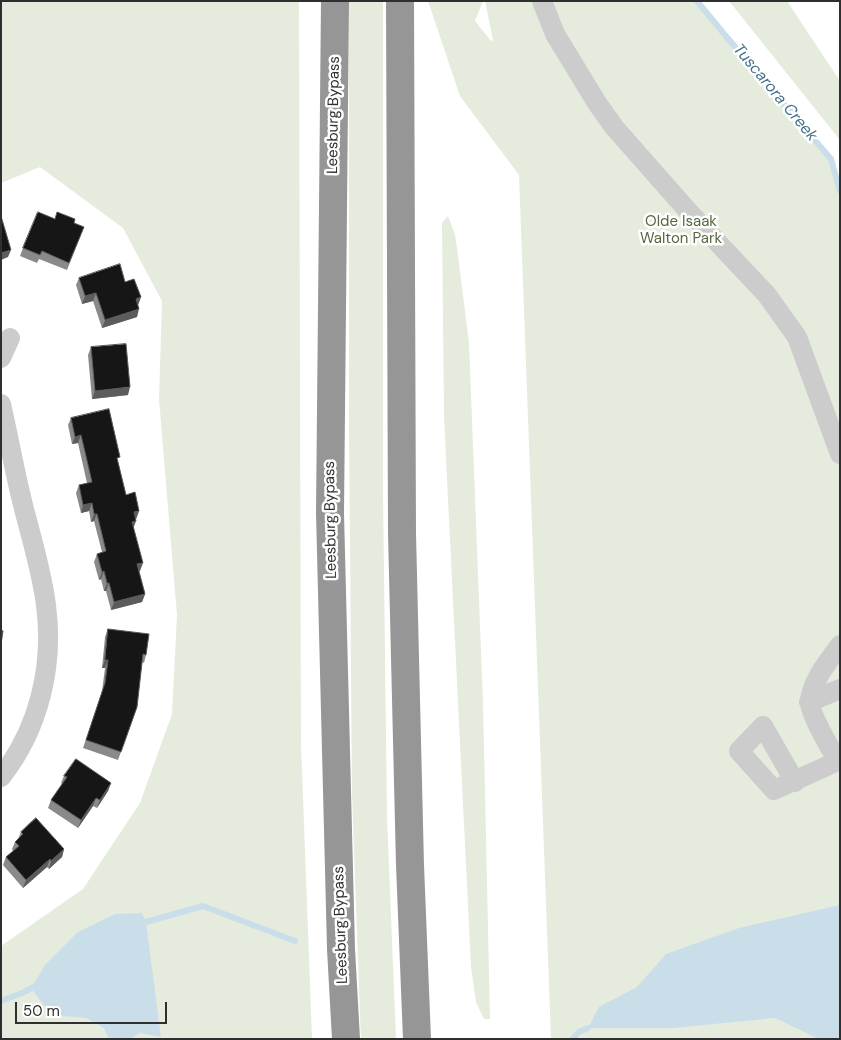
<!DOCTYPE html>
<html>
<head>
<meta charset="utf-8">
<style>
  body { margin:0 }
  #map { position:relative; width:841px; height:1040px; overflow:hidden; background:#fff; font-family:"DM Sans",sans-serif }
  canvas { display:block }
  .frame { position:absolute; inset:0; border:2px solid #2f2f2f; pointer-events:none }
  .scale { position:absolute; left:15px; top:1002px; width:152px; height:22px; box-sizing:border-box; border:2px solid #2f2f2f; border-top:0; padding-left:6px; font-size:15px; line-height:18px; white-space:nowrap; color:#2f2f2f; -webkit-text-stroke:4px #fff; paint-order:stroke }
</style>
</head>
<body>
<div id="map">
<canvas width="841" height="1040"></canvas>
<div class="frame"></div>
<div class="scale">50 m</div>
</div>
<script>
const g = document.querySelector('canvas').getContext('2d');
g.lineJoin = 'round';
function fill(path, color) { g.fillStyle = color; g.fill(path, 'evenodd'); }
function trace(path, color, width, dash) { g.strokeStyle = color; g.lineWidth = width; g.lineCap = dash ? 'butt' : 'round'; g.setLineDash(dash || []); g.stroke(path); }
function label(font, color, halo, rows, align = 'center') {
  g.font = font + ' "DM Sans",sans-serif'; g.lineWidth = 5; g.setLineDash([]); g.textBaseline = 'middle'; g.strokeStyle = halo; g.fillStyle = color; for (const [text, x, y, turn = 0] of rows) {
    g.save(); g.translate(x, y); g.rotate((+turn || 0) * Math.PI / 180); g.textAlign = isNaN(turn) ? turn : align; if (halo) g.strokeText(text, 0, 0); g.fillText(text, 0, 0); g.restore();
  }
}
const green = new Path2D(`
  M 1,1 L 299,1 L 301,743 L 312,1039 L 1,1039 L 1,946 L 83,889 L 140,803 L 172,714 L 177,615 L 159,399 L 162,301 L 123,228 L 40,167 L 1,183 Z
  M 349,1 L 383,1 L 383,493 L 387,817 L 396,1039 L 361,1039 L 360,1016 L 352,793 L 349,420 Z
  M 428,1 L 483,1 L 475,21 L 491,41 L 493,40 L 485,1 L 697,1 L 725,35 L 831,159 L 840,191 L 840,1039 L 551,1039 L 519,175 L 460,96 Z
  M 729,1 L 787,1 L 840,81 L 840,140 Z
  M 448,216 L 455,235 L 457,248 L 469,343 L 483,703 L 490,1019 L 484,1019 L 476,1002 L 471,967 L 444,417 L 442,223 Z`);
const water = new Path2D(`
  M 840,905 L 840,1039 L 819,1039 L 775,1018 L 673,1028 L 588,1028 L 599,1007 L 637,987 L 666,954 L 739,928 Z
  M 142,913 L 146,922 L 161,1037 L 140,1033 L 130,1039 L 109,1039 L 104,1028 L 86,1018 L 63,1016 L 45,1007 L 31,988 L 45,965 L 78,932 L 115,914 Z`);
const stream = new Path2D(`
  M 697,1 L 725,35 L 831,159 L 840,191
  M 141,925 L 146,922 L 203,906 L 295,941
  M 1,1001 L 22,993 L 39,984
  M 572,1039 L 579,1032 L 588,1028`);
const minor = new Path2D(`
  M 542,1 L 555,34 L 597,103 L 614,127 L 688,211 L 767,295 L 797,337 L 840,454
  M 1,358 L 10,338
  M 1,404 C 9,439 15,474 24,509 C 32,540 42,573 46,605 C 54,666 39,729 1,777
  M 840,645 C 828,662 813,679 810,700 C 808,711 831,750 838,761 L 840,760
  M 809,702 L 840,689
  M 795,782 L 763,726 L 739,751 L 774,790 L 838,761`);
const highway = new Path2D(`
  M 335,1 L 330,513 L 341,949 L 346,1039
  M 400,1 L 402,533 L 410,865 L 417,1039`);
const wall = new Path2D(`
  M 55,219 L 74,223 L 81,235 L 67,270 L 39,259 L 37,263 L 20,256 L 23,248 Z
  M 79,278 L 125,282 L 141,297 L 138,305 L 137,317 L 102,328 L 93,301 L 82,304 L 76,285 Z
  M 91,347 L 128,395 L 92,399 L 88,355 Z
  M 71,418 L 118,463 L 126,495 L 139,511 L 136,519 L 133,529 L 140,571 L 139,571 L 145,594 L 142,602 L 111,610 L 106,591 L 104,591 L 101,579 L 99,580 L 94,562 L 97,554 L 102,552 L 94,521 L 91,522 L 89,511 L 81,513 L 76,493 L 79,485 L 87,483 L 78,443 L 72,444 L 68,425 Z
  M 108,629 L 146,655 L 144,663 L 142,662 L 137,707 L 118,760 L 83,748 L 102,691 L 105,668 L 102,668 L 105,637 Z
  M 64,776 L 111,783 L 108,791 L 97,808 L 93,806 L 78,828 L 48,808 L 51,800 L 62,784 L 61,783 Z
  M 21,832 L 64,849 L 62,857 L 49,869 L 47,867 L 23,888 L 3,865 L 6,857 L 13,851 L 12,849 L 15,842 L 18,839 Z`);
const shadedWall = new Path2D(`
  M 11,250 L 8,257 L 1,260 L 1,253 Z
  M 96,293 L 93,301 L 82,304 L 85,296 Z
  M 141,297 L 138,305 L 136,299 Z
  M 139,309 L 137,317 L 102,328 L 105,320 Z
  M 130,387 L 128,395 L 92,399 L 95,391 Z
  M 81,435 L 78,443 L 72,444 L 75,437 Z
  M 92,503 L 89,511 L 81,513 L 83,505 Z
  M 139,511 L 136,519 L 131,520 L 134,512 Z
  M 94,514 L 97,514 L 94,521 L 91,522 Z
  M 136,521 L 133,529 L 132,522 Z
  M 143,563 L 140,571 L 135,572 L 137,564 Z
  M 104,571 L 101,579 L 99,580 L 102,572 Z
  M 107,583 L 109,583 L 106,591 L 104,591 Z
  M 145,594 L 142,602 L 111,610 L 114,602 Z
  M 105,660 L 108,660 L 105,668 L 102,668 Z
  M 111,783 L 108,791 L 97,808 L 100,800 Z
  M 96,798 L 93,806 L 78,828 L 81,820 Z
  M 64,849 L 62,857 L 49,869 L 51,861 Z
  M 50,859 L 47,867 L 23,888 L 26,880 Z`);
const building = new Path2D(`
  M 38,212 L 55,219 L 57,212 L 75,219 L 74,223 L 84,227 L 69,263 L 42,251 L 40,255 L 23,248 Z
  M 1,216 L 11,250 L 1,253 Z
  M 120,264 L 125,282 L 134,279 L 141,297 L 136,299 L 139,309 L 105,320 L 96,293 L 85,296 L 79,278 Z
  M 126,344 L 130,387 L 95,391 L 91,347 Z
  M 109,409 L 120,457 L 117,458 L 126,495 L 135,492 L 139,511 L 134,512 L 136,521 L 132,522 L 143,563 L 137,564 L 145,594 L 114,602 L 109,583 L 107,583 L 104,571 L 102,572 L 97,554 L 106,551 L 97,514 L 94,514 L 92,503 L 83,505 L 79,485 L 92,482 L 81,435 L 75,437 L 71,418 Z
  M 108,629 L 149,634 L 146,655 L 143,654 L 137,707 L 121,752 L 86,740 L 105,683 L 108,660 L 105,660 Z
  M 1,630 L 3,631 L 1,644 Z
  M 76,759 L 111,783 L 100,800 L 96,798 L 81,820 L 51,800 L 67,777 L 64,776 Z
  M 36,818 L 64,849 L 51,861 L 50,859 L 26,880 L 6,857 L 19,846 L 15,842 L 23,834 L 21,832 Z`);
const streetNames = [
  ["Leesburg Bypass",334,115,-89],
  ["Leesburg Bypass",331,520,-91],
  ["Leesburg Bypass",341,925,-92]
];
const parkNames = [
  ["Olde Isaak",681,222],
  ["Walton Park",681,239]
];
const waterNames = [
  ["Tuscarora Creek",775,93,50]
];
fill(green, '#e5ebdd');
fill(water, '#cadeea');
trace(stream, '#cadeea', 6);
trace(minor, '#ccc', 20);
trace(highway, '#969696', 28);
fill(wall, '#8a8a8a');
fill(shadedWall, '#5c5c5c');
fill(building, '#161616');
trace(building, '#5c5c5c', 1);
label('15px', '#2f2f2f', '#fff', streetNames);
label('15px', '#53683e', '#fff', parkNames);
label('italic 16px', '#41718c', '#fff', waterNames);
</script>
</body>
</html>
